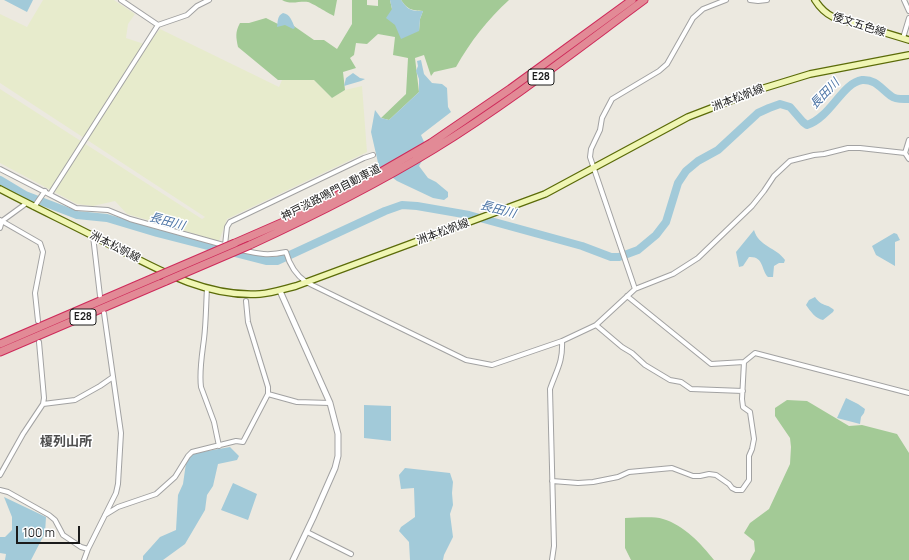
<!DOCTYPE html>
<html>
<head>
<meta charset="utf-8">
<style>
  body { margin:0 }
  #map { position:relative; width:909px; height:560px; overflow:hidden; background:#ece9e0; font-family:Manrope,sans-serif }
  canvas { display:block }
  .scale { position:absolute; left:16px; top:526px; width:64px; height:18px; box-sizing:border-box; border:2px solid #1b1b1b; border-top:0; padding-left:5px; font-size:12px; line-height:14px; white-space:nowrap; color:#1b1b1b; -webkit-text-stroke:3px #fff; paint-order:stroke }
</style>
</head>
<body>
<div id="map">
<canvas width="909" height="560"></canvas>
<div class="scale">100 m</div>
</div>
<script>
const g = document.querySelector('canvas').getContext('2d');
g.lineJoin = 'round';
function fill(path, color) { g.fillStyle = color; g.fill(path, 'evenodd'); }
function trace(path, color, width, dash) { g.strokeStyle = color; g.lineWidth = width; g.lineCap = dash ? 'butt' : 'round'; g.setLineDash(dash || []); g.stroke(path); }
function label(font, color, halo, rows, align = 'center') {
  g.font = font + ' Manrope,"Noto Sans JP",sans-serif'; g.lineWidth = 3; g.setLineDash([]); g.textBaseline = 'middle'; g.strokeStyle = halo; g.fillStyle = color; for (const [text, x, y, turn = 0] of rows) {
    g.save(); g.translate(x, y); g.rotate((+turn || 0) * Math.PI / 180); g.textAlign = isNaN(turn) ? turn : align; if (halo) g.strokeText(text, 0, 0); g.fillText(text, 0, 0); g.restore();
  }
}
const farmland = new Path2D(`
  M 43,0 L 114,0 L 135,14 L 128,24 L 126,38 L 147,45 L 160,29 L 279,87 L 282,80 L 314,80 L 332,98 L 345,90 L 362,86 L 367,152 L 227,219 L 219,241 L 127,214 L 115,201 L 93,206 L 77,204 L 0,163 L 0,89 L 202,219 L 205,217 L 0,83 L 0,14 L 27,27 Z`);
const forest = new Path2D(`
  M 282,0 L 337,0 L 334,16 C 328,13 312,3 308,2 C 299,1 290,5 282,0 Z
  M 352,0 L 367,0 L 367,5 L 378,6 L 378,0 L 390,0 L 392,9 L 419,31 L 420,19 L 423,11 C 411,10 408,10 401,0 L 509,0 C 488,19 470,42 456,67 L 434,72 L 431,76 L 424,55 L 415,58 L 419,92 L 389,120 L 381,118 L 406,94 L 408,58 L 393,55 L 395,37 L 378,34 L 367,44 L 356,43 L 354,55 L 350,58 L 356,68 L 343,72 L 345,90 L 332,98 L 314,80 L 278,80 L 238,47 C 236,37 235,32 240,23 L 249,23 L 266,18 L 280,25 L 291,24 L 314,40 L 324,40 L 337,49 L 352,24 Z
  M 787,400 L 807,401 L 849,426 L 862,425 L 897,434 L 909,453 L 909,560 L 750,560 L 755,551 L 754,541 L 744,533 L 750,523 L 769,509 L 790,464 L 791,447 L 790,438 L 775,416 L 775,408 Z
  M 625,518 C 636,518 653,516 663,519 C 684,525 701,544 714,560 L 631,560 L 625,548 Z`);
const water = new Path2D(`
  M 4,0 L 33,0 L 27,12 Z
  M 390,0 L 401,0 C 408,10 411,11 423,11 L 420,19 L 419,31 L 401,39 L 395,25 L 386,18 L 392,9 Z
  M 283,13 C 290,14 292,21 295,28 L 293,29 L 285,25 L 277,27 C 278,21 277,16 283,13 Z
  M 421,60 L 424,74 L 432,83 L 442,84 L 447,88 L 448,107 L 451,112 L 421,135 C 428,150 428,152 419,166 L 428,178 L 436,182 L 448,192 L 448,197 L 444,200 L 433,198 L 397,181 L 379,167 L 371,132 L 375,110 L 381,118 L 389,120 L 419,92 L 419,79 L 416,71 L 418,66 L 417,61 Z
  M 353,73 L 360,78 L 365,79 L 361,81 L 344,86 L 346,78 Z
  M 754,230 C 759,247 776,247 785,260 L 784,263 L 779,263 L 774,266 L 773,277 L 768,277 C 761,270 764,256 749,257 L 743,266 L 739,267 L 736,252 Z
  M 894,233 L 897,234 L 900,240 L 895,242 L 895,266 L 876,255 L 872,246 Z
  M 815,297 C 823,308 827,303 834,310 L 833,312 L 823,320 C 816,319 810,311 806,305 L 809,300 Z
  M 846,398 L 858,404 L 865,409 L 864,413 L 861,417 L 860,424 L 837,418 Z
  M 364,405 L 391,406 L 391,441 L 364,438 Z
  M 230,447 L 239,456 L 237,460 L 218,464 L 213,486 L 207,495 L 205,510 L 185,544 L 163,560 L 143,560 L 143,556 L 160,537 L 176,530 L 178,495 L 183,484 L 186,463 L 190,454 Z
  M 405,468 L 450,473 L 453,482 L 452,493 L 453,505 L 450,514 L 453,537 L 444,555 L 443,560 L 410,560 L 409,542 L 399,531 L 401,527 L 415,517 L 414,488 L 401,489 L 399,475 Z
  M 233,483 L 257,494 L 248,520 L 221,510 Z
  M 4,497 L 46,517 L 45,533 L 31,560 L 5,560 L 6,554 L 0,553 L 0,537 L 5,537 L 12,530 L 12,517 Z`);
const river = new Path2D(`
  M 0,180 L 25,195 L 77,215 L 107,218 L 157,233 L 266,261 L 277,261 L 385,211 L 402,205 L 417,206 L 469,215 L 582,246 L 611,257 L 619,257 L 638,250 L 656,235 L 666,222 L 678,183 L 686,171 L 698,161 L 718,150 L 758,113 L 769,108 L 780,104 L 790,107 L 803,122 L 807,125 C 831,117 842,83 862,80 C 876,79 881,89 891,96 C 896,100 903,99 909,99`);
const minorTunnel = new Path2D(`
  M 38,321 L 39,342`);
const minor = new Path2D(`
  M 121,0 L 158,25
  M 750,0 L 758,1 L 767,0
  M 904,0 L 909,11
  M 903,38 L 909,18
  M 905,153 L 909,140
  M 0,169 L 76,208 L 108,210 L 130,219 L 227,246
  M 50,194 L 158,25 L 187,15 L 197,6 L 209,0
  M 34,207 L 45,191
  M 0,220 L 40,243 L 43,252 L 35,293 L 38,321
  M 0,228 L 2,221 L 24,205 L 25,203
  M 93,236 L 100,296
  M 225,245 L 227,227 L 230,222 L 364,158 L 373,155
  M 241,250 C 259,254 268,256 286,252 C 289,263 296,275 306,282 L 466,360 L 492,365 L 562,341 L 596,325 L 635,289 L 673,274 L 698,258 L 752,206 L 764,191 L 774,176 L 790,161 L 814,155 L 824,154 L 848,148 L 860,148 L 905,153 L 909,159
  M 207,288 C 206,305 206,323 204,339 C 202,355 199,371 201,387 L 214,422 L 219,446
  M 635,289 L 590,157 L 591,149 L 600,130 L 602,118 L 612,99 L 659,71 L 667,64 L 693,18 L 703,9 L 726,0
  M 627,296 L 711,364 L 744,362 L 755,353 L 909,393
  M 596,325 L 622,347 L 632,353 L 645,365 L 670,380 L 681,382 L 691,389 L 743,391
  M 268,394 L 297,402 L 330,403
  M 43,404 L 75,400 L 100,386 L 113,377
  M 0,475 L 23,434 L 43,404 L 44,398 L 39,342
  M 552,481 L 578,483 L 593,482 L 618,477 L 629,472 L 672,468 L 693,476 L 700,476 L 709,474 L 716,475 L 729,484 L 732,488 L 736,490 L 742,490 L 749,480 L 749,456 L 752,449 L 754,439 L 750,412 L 743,407 L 742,399 L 744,362
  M 0,490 L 8,492 L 49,515 L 55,520 L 63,535 L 81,547 L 88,549
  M 105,515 L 118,507 L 156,494 L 175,477 L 188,456 L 192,452 L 236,441 L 243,442 L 268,394 L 268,387 L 248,322 L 246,301
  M 307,532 L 351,554
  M 84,560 L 88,549 L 116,493 L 118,484 L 121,433 L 104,313
  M 552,560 L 554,546 L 550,389 C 557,369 563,362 562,341`);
const tertiary = new Path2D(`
  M 280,291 L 330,403 L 338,434 L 338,456 L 335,468 L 313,518 L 293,560`);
const secondary = new Path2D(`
  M 815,0 C 820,8 825,13 833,17 L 909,40
  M 0,189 C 32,206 64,221 95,237 C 147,263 200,298 260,294 C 272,293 284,289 296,286 L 545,194 L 688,117 L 761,89 L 810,74 L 909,55`);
const motorway = new Path2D(`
  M 235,243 L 306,212 L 372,177 L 431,143 L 510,89 L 632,0
  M 250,245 C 313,216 375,185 434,149 C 507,104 575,51 644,0
  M 0,344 L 158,276
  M 0,352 L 166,281`);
const motorwayBridge = new Path2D(`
  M 158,276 L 235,243
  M 166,281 L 250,245`);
const shields = [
  [541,77,26],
  [83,317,26]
];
const shieldNames = [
  ["E28",541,77],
  ["E28",83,317]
];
const streetNames = [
  ["倭文五色線",859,25,18],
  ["洲本松帆線",738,98,-21],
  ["神戸淡路鳴門自動車道",331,193,-27],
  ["洲本松帆線",443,232,-20],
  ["洲本松帆線",115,247,27]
];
const waterNames = [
  ["長田川",825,94,-46],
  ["長田川",498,210,15],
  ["長田川",167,222,15]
];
const quarterNames = [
  ["榎列山所",66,442]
];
fill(farmland, '#e7ebcc');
fill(forest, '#a3ca96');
fill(water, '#a2cad9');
trace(river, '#a2cad9', 8);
trace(minorTunnel, '#c2c0b9', 4, [4, 2]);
trace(minor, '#a2a2a2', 6);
trace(tertiary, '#a2a2a2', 7);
trace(secondary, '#5b6b09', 8);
trace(motorway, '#ce2a5a', 9);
trace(minor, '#fff', 4);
trace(tertiary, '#fff', 5);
trace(secondary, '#f0f6b4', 5.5);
trace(motorway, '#e28a96', 7);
trace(motorwayBridge, '#ce2a5a', 9, []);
trace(motorwayBridge, '#e28a96', 7);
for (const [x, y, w] of shields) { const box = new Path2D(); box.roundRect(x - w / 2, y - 8, w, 16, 3); g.fillStyle = '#fff'; g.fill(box); trace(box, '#1b1b1b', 1); }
label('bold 10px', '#1b1b1b', null, shieldNames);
label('11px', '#1b1b1b', '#fff', streetNames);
label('italic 12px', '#4c74a5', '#fff', waterNames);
label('bold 13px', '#4e4e4e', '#fff', quarterNames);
</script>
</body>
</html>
